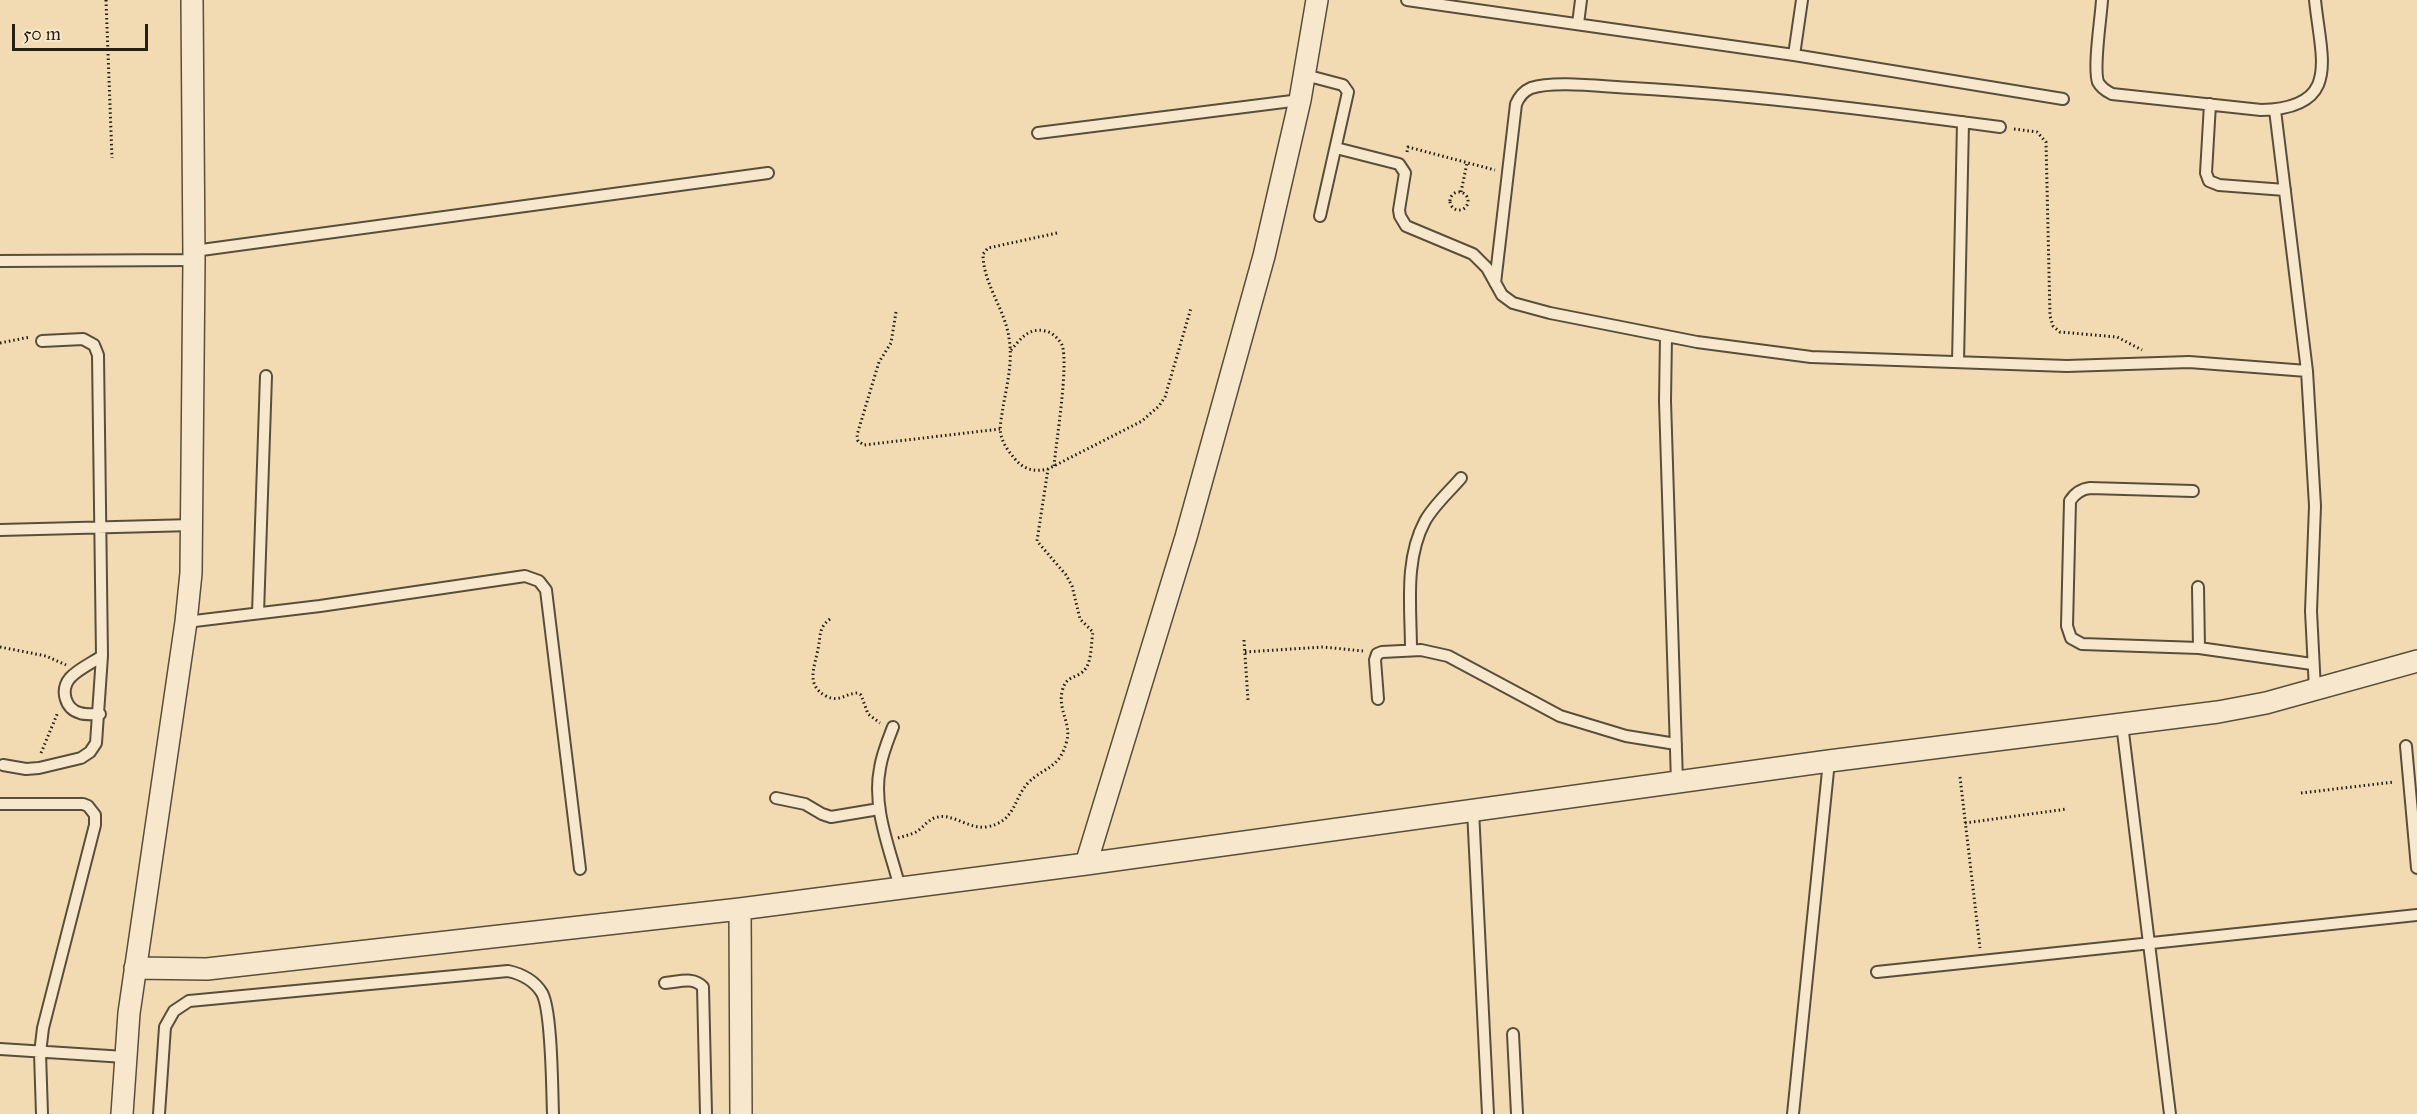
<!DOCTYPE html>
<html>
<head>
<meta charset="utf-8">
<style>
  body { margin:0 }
  #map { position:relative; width:2417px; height:1114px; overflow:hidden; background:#f2dbb2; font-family:"IM FELL Great Primer",serif }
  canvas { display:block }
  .scale { position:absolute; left:12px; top:24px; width:136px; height:27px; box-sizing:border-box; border:3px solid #261f15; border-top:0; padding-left:8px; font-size:18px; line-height:21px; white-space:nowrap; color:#261f15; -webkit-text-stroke:4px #f7e8cd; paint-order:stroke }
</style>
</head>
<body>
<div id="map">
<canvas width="2417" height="1114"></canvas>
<div class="scale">50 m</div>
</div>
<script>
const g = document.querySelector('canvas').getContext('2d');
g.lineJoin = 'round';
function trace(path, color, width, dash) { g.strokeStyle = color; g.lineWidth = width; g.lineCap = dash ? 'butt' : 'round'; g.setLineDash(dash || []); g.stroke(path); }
const path = new Path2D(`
  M 106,0 L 112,158
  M 2014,129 L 2037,132 L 2046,142 L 2050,316 L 2053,326 L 2060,332 L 2117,337 L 2142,350
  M 1407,152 L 1408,147 L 1495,170
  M1450 201a9 9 0 1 1 18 0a9 9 0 1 1-18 0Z
  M 1461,192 L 1467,163
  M 1057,233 L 988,248 L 983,254 C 983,284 1005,309 1009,338 C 1013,361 1007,385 1003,407 C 1002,416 999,426 1001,435 C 1003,444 1009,452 1015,459 C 1024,470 1035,472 1048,469 L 1142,421 L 1159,406 L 1165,397 L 1191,308
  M 896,312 L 891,343 L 879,362 L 857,435 L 858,441 L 864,445 L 1000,429
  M 0,343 L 30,337
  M 1011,350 C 1020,340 1028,327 1045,331 C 1052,332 1058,338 1062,345 C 1069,363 1056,443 1054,466
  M 830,619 C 818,628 821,636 818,649 C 815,666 805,685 826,696 C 839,703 846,693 858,693 L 861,695 L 868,714 L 880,723
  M 1244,640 L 1248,700
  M 0,647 L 46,656 L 66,665
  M 1245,652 L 1323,647 L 1363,651
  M 41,753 L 58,712
  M 1960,777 L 1980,948
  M 2301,793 L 2394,782
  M 1965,823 L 2067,809
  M 898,838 C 904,836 910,835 916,832 C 923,828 929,818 938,817 C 954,814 969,829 986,827 C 1016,822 1013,799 1028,783 C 1045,766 1060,769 1067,740 C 1071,723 1058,710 1062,692 C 1066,673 1078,680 1086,668 C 1092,659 1091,642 1093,632 L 1080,619 L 1072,586 L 1066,575 L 1037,541 L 1048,469`);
const service = new Path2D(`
  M 1407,0 L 1794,55 L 2063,99
  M 2102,0 C 2101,18 2093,67 2098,82 C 2101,88 2106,91 2112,94 L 2261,110 C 2342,108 2321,59 2315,0
  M 1578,24 L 1581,0
  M 1794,55 L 1802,0
  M 1305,75 L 1343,85 L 1348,92 L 1320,216
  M 2210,104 L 2206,173 L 2209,181 L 2219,185 L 2285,190
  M 2275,110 L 2307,371 L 2315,506 L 2311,611 L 2315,690
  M 1038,133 L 1300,100
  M 1336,148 L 1399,164 L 1405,173 L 1399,210 L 1400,216 L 1406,226 L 1473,254 L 1487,268 L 1502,295 L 1513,303 L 1550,313 L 1697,342 L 1811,357 L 2067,366 L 2189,362 L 2307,371
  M 194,251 L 768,173
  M 0,261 L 194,260
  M 1495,283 L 1516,104 C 1519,97 1524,91 1531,88 C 1555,80 1605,87 1632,88 C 1755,95 1878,111 2000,127
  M 1666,336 L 1665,401 L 1677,782
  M 1958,362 L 1963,122
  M 2193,491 L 2090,488 C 2081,489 2075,493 2070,501 L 2067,626 L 2071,638 L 2082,644 L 2199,648 L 2312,664
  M 0,530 L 193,525
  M 2198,587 L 2199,648
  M 258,613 L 266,376
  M 186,622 L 320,606 L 525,576 L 539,581 L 546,590 L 580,869
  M 1411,650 C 1411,608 1404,560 1425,521 C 1434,505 1449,492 1461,478
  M 1378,699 L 1375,660 L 1377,654 L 1382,652 L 1421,650 L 1448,656 L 1560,716 L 1626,736 L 1676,744
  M 100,714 C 93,714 86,715 80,713 C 65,709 60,690 70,678 C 78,669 92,663 102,656
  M 2122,724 L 2170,1114
  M 893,727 C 888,740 882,754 880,768 C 872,808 890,849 900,888
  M 2406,746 L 2417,868
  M 3,765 L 26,769 L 39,768 L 81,758 L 90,752 L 96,743 L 102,656 L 98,355 L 94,345 L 83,339 L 42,341
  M 776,798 L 805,804 L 822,814 L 831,817 L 879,809
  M 0,804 L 83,804 L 88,806 L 95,815 L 95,825 L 43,1028 L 40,1053 L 42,1114
  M 1473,810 L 1488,1114
  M 1877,972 L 2417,915
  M 665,983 C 679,982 693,976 703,987 L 706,1114
  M 1513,1034 L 1517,1114
  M 0,1049 L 125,1057
  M 159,1114 L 165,1027 L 174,1011 L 189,1001 L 508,971 C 522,974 534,980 542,993 C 552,1011 552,1089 553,1114
  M 1793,1114 L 1829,761`);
const minor = new Path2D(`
  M 1086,864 L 1186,537 L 1264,256 L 1300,100 L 1317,0
  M 740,909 L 741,1114
  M 135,968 L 207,969 L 740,909 L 1086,864 L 1829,761 L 2218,712 L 2266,703 L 2417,661
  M 122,1114 L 129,1013 L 186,622 L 191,573 L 194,260 L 192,0`);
trace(service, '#594e3c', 14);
trace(minor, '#594e3c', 24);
trace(path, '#261f15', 3, [1.5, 3]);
trace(service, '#f7e8cd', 10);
trace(minor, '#f7e8cd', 21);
</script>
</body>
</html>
